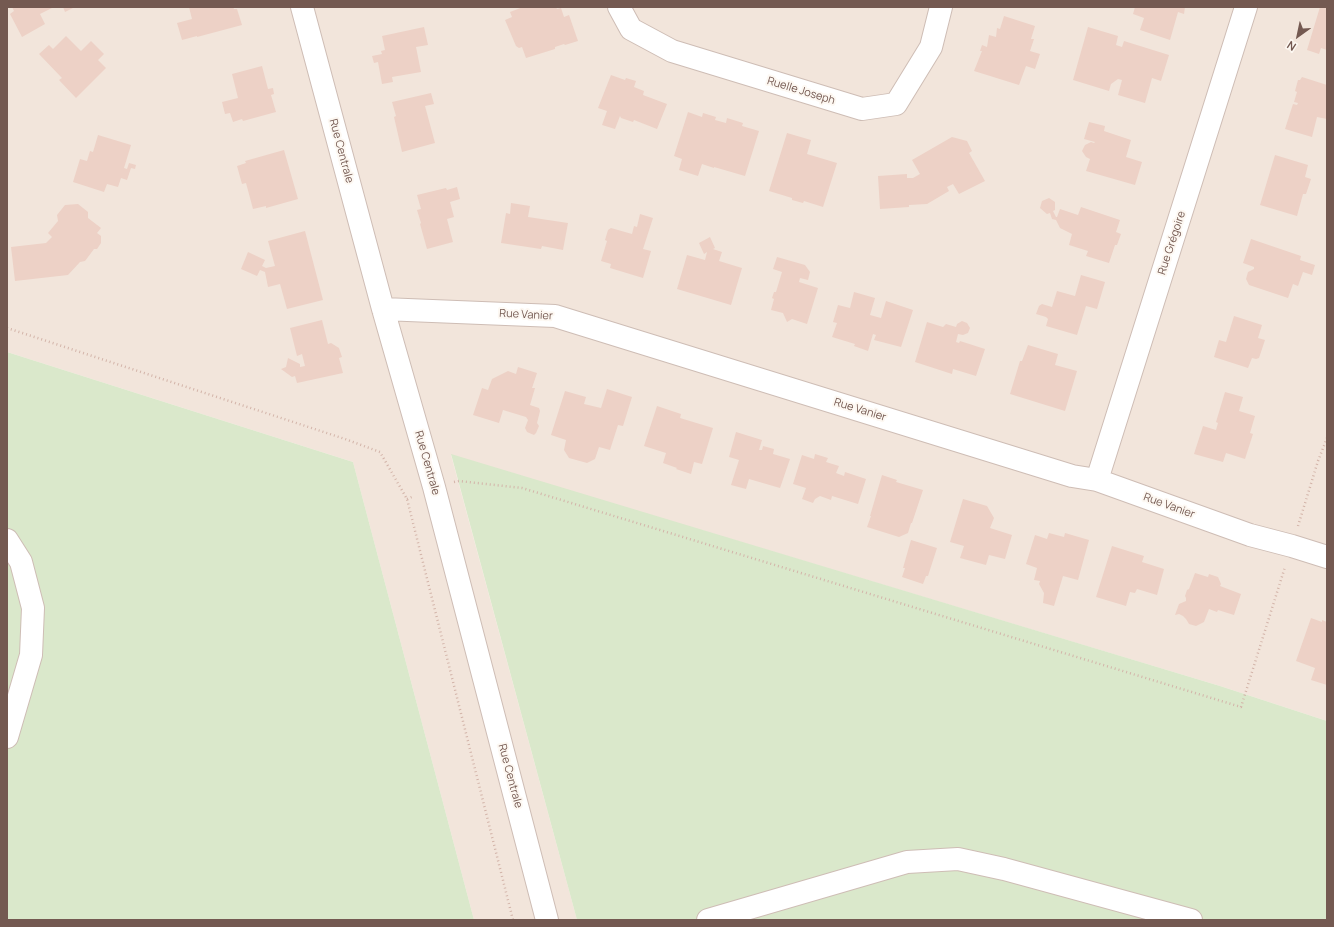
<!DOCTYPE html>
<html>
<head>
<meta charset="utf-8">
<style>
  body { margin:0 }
  #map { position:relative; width:1334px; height:927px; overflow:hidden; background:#fbf3ec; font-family:Manrope,sans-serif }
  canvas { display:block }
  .frame { position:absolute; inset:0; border:8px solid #745951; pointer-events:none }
  .north { position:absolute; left:1278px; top:16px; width:40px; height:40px; -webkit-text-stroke:3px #fdf8f2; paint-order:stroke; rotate:213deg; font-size:11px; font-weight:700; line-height:16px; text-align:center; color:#745951 }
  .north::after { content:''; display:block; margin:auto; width:14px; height:18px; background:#745951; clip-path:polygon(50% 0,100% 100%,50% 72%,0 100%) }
</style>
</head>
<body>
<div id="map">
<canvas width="1334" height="927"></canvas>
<div class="frame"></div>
<div class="north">N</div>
</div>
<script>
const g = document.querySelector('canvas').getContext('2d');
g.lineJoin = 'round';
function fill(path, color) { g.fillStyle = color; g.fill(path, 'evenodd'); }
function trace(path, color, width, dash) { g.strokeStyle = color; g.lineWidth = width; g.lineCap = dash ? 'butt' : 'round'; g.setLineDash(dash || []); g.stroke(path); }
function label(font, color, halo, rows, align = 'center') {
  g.font = font + ' Manrope,sans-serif'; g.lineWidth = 4; g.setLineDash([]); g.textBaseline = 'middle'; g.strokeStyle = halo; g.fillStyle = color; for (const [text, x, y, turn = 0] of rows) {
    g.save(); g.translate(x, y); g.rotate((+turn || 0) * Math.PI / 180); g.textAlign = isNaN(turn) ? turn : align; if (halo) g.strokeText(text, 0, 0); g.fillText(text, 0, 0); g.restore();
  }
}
const residential = new Path2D(`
  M 7,7 L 1327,7 L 1327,721 L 1220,686 L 451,455 L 577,920 L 474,920 L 353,462 L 7,352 Z`);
const green = new Path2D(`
  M 7,352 L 353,462 L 474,920 L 7,920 Z
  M 451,454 L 1220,686 L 1327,721 L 1327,920 L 577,920 Z`);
const building = new Path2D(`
  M 12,7 L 54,7 L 40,14 L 45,24 L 22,37 L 10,14 L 14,11 Z
  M 63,7 L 75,7 L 65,12 Z
  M 189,7 L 233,7 L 234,9 L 237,9 L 242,25 L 197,37 L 197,36 L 182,40 L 177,23 L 192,19 Z
  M 523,7 L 556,7 L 557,9 L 561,8 L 564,17 L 569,15 L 578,41 L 565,45 L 564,44 L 555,47 L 555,49 L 526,58 L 522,47 L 519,48 L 516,46 L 505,20 L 512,17 L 510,12 Z
  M 1135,7 L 1185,7 L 1184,14 L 1178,12 L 1170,40 L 1140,30 L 1144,18 L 1133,14 Z
  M 1320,7 L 1327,7 L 1327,50 L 1321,48 L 1319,54 L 1307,50 Z
  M 1004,16 L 1035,26 L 1031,39 L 1034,39 L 1030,51 L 1040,54 L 1035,69 L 1026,66 L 1019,85 L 974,71 L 982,51 L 980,51 L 982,45 L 987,47 L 989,35 L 996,37 L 997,28 L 1000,29 Z
  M 424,27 L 428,45 L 416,47 L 421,72 L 392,77 L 393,82 L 382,84 L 378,62 L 374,63 L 372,56 L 382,54 L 381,51 L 385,50 L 382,36 Z
  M 1088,27 L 1118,36 L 1116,45 L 1122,47 L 1124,41 L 1169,55 L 1161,81 L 1152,78 L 1145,103 L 1118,95 L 1122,80 L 1118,79 L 1111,84 L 1109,91 L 1073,80 Z
  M 66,36 L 81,51 L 91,41 L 104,54 L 98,60 L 106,68 L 76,98 L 59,80 L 62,78 L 39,54 L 49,45 L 53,49 Z
  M 262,66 L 268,89 L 273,88 L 274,94 L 271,95 L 276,112 L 243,121 L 242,119 L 233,122 L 230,113 L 225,114 L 222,102 L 238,98 L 232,74 Z
  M 611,75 L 625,80 L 626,78 L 636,81 L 634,87 L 644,91 L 643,95 L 667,104 L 657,129 L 634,120 L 633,122 L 621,118 L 620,116 L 615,129 L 602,125 L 607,111 L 598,108 Z
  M 1302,77 L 1327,85 L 1327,119 L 1317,117 L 1312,137 L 1285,129 L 1293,104 L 1297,105 L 1298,103 L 1294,102 L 1297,92 L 1295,91 L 1298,80 L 1300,80 Z
  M 431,93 L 434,104 L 425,106 L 435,143 L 402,152 L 394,117 L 396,116 L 392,102 Z
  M 688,112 L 702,117 L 703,113 L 716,117 L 715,120 L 726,123 L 727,118 L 743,123 L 742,126 L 759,131 L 745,176 L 714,167 L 714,168 L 702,164 L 698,176 L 679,170 L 682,159 L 674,156 Z
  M 1089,122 L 1105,126 L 1104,131 L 1131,140 L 1126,157 L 1142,162 L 1135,185 L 1086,171 L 1090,159 L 1086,157 L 1082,151 L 1085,145 L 1091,142 L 1094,143 L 1095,142 L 1084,139 Z
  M 787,133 L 811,140 L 807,154 L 837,163 L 823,207 L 804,201 L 803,203 L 792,200 L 792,198 L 769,191 Z
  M 98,135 L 131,145 L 124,168 L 127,169 L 129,163 L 136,165 L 135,169 L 131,168 L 127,180 L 121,178 L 118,187 L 107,184 L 104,192 L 73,182 L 80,159 L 87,161 L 90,151 L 93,152 Z
  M 952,137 L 967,141 L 972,151 L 969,153 L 985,181 L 959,194 L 953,184 L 947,187 L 949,191 L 927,204 L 909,205 L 909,207 L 880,209 L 878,176 L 907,174 L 907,178 L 913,178 L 920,174 L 912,160 Z
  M 284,150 L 298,199 L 266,208 L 266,206 L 253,209 L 246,183 L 242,184 L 237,166 L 246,163 L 245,161 Z
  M 1275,155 L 1308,165 L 1305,177 L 1311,179 L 1306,194 L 1303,194 L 1297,216 L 1260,205 Z
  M 457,187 L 460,199 L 450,202 L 454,217 L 447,219 L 453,242 L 427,249 L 420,224 L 421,223 L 417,210 L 421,209 L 417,195 L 446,188 L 447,190 Z
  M 1049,198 L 1055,202 L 1055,210 L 1053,211 L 1056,217 L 1057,217 L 1060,209 L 1078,215 L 1081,207 L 1120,220 L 1116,232 L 1121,234 L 1117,245 L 1115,245 L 1109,263 L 1086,256 L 1088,251 L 1069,245 L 1072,234 L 1060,228 L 1056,220 L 1052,219 L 1050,213 L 1047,214 L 1040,208 L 1042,201 Z
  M 511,203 L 530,206 L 528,217 L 568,223 L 563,250 L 542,246 L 541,249 L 501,243 L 506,213 L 510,214 Z
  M 78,204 L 88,212 L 88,218 L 101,228 L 97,233 L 101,236 L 101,243 L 97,249 L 94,249 L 85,261 L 80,262 L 68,275 L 15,281 L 11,247 L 46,243 L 52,237 L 48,233 L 58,221 L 57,215 L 65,205 Z
  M 640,214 L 653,218 L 643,249 L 651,251 L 643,278 L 610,268 L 611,264 L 601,261 L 607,241 L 605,240 L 608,230 L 611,228 L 632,234 L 634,226 L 637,227 Z
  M 305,231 L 323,300 L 287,309 L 280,284 L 268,287 L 265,272 L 260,270 L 257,276 L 241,269 L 248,252 L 265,260 L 262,266 L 266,268 L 275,266 L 268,241 Z
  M 710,237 L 715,248 L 713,249 L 722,252 L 719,261 L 742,268 L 731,305 L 677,289 L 687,255 L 705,260 L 707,252 L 704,254 L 699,243 Z
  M 1251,239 L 1301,256 L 1300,260 L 1315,265 L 1312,275 L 1303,272 L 1298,286 L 1293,284 L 1288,298 L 1249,285 L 1246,279 L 1248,272 L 1254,269 L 1254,267 L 1243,263 Z
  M 777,257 L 805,265 L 810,272 L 808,280 L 800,278 L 799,282 L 818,288 L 807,324 L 792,319 L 787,322 L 783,313 L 771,310 L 774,299 L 772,298 L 774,292 L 776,292 L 782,272 L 773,269 Z
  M 1081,275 L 1105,282 L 1097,309 L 1086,306 L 1077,335 L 1046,326 L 1048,319 L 1046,317 L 1036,314 L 1039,306 L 1042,304 L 1052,307 L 1057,291 L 1075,296 Z
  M 854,292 L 875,298 L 870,315 L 881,318 L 886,301 L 913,310 L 901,347 L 874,340 L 876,335 L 873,334 L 868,351 L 854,346 L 855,344 L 832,337 L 837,323 L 833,322 L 838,305 L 850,308 Z
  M 1234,316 L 1262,325 L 1258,338 L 1265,340 L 1259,358 L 1256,359 L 1252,358 L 1248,368 L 1214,357 L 1219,340 L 1226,342 Z
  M 322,320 L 328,344 L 331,343 L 339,348 L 342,357 L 339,358 L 343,373 L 297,383 L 295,376 L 292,377 L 281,369 L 286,367 L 288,358 L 300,364 L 300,367 L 305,366 L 302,354 L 297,356 L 290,328 Z
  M 962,321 L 967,323 L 970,328 L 968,333 L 963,335 L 958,334 L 956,342 L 959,343 L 960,341 L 985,349 L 976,376 L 953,369 L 952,374 L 915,362 L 927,322 L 943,327 L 946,324 L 956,327 L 957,324 Z
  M 1028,345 L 1058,354 L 1055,365 L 1077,371 L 1065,411 L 1010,394 L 1020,361 L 1022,361 Z
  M 518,367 L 537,373 L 532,388 L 535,388 L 530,405 L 539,408 L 540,411 L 537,423 L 539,426 L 536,433 L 534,435 L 527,432 L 525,428 L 528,420 L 526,417 L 503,410 L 499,423 L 473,415 L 482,388 L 488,390 L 492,379 L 508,371 L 516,374 Z
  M 607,389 L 632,397 L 623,426 L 618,425 L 610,450 L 599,447 L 595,459 L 587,463 L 569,458 L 564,450 L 566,440 L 551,435 L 565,391 L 586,397 L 584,404 L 601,408 Z
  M 1225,392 L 1243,397 L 1239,411 L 1255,416 L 1250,433 L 1253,434 L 1245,459 L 1226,453 L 1223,462 L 1194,454 L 1203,426 L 1216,430 L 1218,423 L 1216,422 Z
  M 657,406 L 681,414 L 680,418 L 713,428 L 702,464 L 694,462 L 691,474 L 676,469 L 677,468 L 663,463 L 666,453 L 644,446 Z
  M 736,432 L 762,440 L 759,450 L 762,450 L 763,446 L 774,449 L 773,454 L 790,459 L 780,488 L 749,479 L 746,489 L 731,485 L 739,460 L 729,457 Z
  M 815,454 L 828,458 L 826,462 L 839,466 L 836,473 L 844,476 L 845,472 L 866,479 L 858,504 L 832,496 L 831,500 L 820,496 L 815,499 L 813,503 L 802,499 L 806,488 L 793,484 L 802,455 L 814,459 Z
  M 882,475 L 897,480 L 896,482 L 923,490 L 912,523 L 911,523 L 908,533 L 899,537 L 867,527 L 871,516 L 870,516 Z
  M 963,499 L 987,506 L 994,518 L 990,528 L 1012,535 L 1005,559 L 989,555 L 986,565 L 960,558 L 964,546 L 950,542 Z
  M 1049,533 L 1064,537 L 1065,533 L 1089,540 L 1078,580 L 1063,576 L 1054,606 L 1043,603 L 1044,593 L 1039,584 L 1040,581 L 1034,580 L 1037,568 L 1026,564 L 1035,535 L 1047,539 Z
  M 911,540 L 937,548 L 928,576 L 926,576 L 923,584 L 902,577 L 905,568 L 903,568 Z
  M 1112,546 L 1144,556 L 1142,562 L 1164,569 L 1157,595 L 1137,589 L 1135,593 L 1130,592 L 1126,606 L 1096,597 Z
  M 1195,573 L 1208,577 L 1209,574 L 1218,577 L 1221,584 L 1220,586 L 1241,594 L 1234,615 L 1218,610 L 1217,612 L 1209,609 L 1204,622 L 1196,626 L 1189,624 L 1186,619 L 1183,616 L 1179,614 L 1175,615 L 1179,604 L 1186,601 L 1186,598 L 1185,596 L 1187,590 L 1189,589 Z
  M 1311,618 L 1322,622 L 1322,620 L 1327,622 L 1327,685 L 1311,680 L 1315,668 L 1296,661 Z`);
const path = new Path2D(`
  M 7,328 L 345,439 L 380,452 L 407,499 L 513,920
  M 454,482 L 459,481 L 522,488 L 1241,707 L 1285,567
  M 407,499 L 414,496
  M 1298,526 L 1318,461 L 1327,438`);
const minor = new Path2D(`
  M 302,7 L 383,309 L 434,487 L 547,920
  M 619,7 L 631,29 L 672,51 L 862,109 L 896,104 L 931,47 L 941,7
  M 383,309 L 555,316 L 1072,476 L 1097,480 L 1250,535 L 1292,546 L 1327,557
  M 1097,480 L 1246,7
  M 7,540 L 21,562 L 33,608 L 31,655 L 7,737
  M 708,920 L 907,862 L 958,859 L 1004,869 L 1191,920`);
const streetNames = [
  ["Ruelle Joseph",801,91,17],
  ["Rue Centrale",341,151,75],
  ["Rue Grégoire",1172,243,-72],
  ["Rue Vanier",526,315,3],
  ["Rue Vanier",860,410,17],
  ["Rue Centrale",427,463,74],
  ["Rue Vanier",1169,506,20],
  ["Rue Centrale",510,776,75]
];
fill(residential, '#f2e5db');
fill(green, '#dae8cb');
fill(building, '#edd1c6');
trace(minor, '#cebdb5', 24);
trace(path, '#d3b4a9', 2.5, [1, 3]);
trace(minor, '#fff', 22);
label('11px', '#745951', '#fdf8f2', streetNames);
</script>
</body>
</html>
